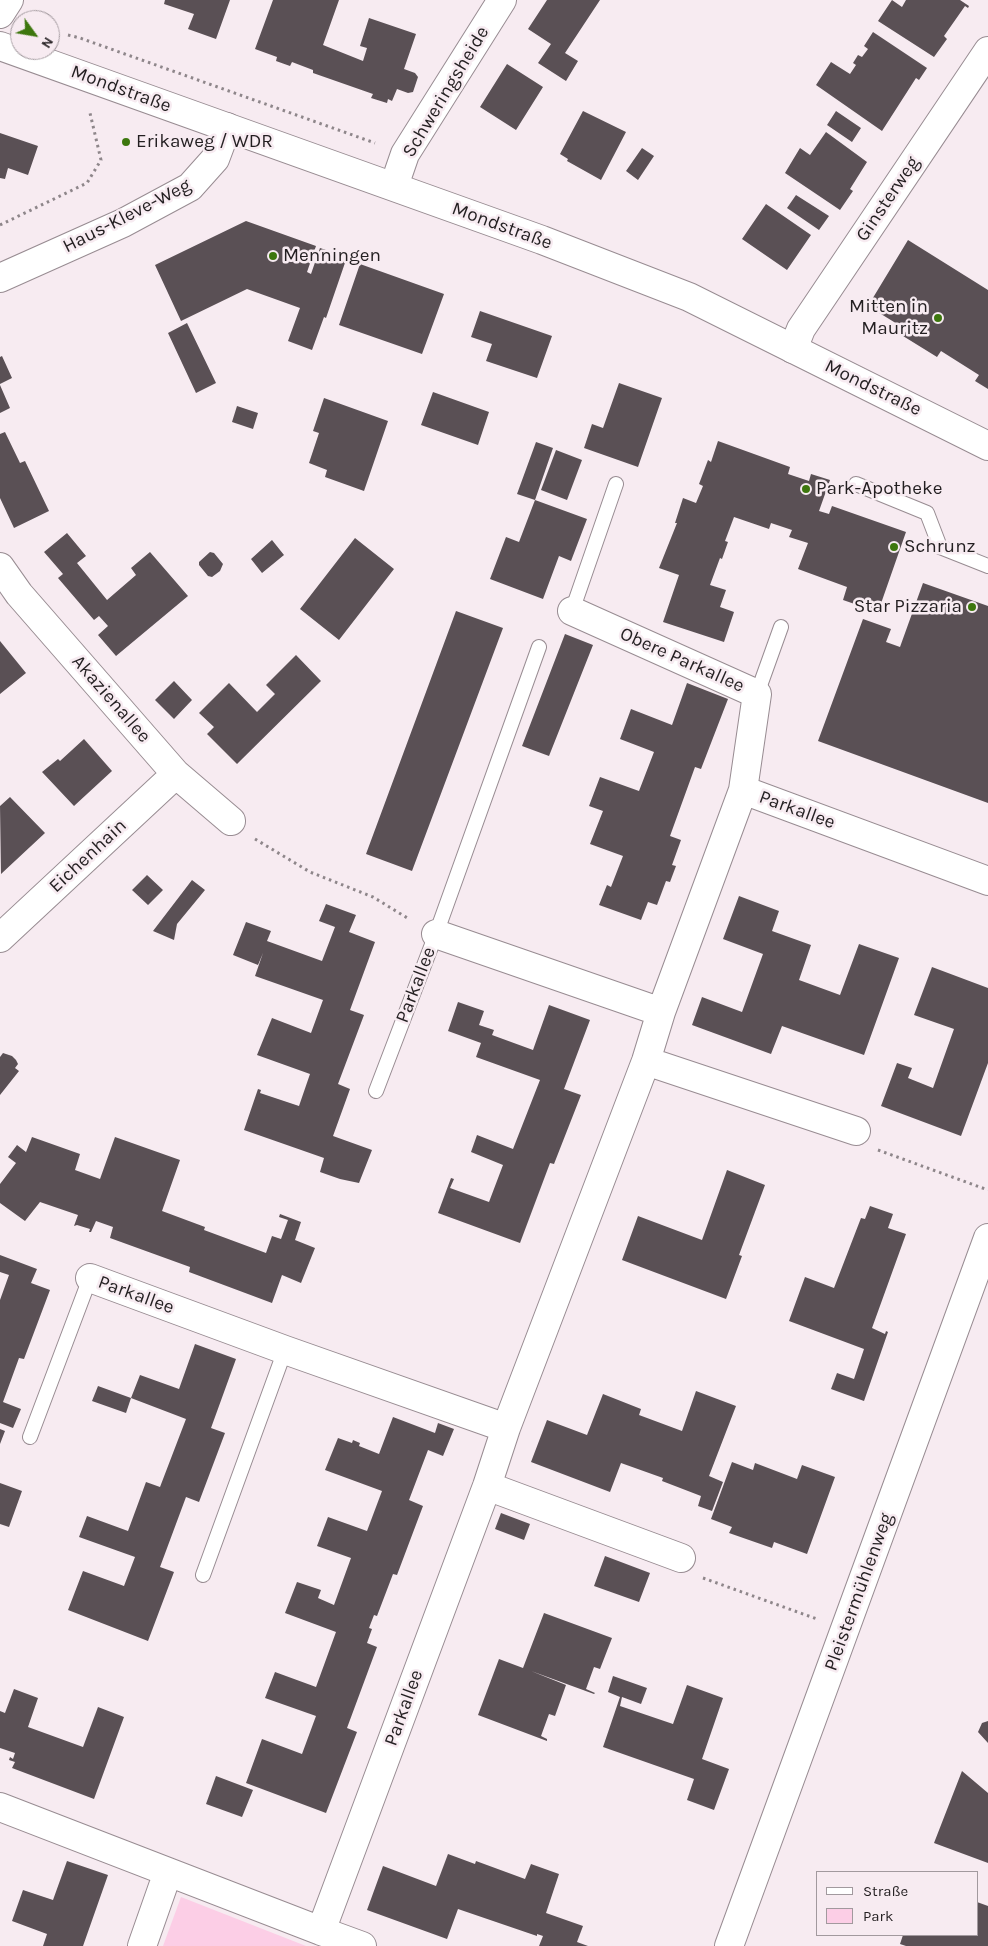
<!DOCTYPE html>
<html>
<head>
<meta charset="utf-8">
<style>
  body { margin:0 }
  #map { position:relative; width:988px; height:1946px; overflow:hidden; background:#f7ebf1; font-family:Karla,sans-serif }
  canvas { display:block }
  .legend { position:absolute; left:816px; top:1871px; width:162px; height:65px; box-sizing:border-box; background:#f7ebf1; border:1px solid #a2999e; margin:0; padding:6px 9px; list-style:none; font-size:15px; color:#231f21 }
  .legend li { display:flex; align-items:center; gap:10px; height:25px }
  .legend b { width:25px; border:1px solid #a2999e }
  .north { position:absolute; left:10px; top:10px; width:50px; height:50px; box-sizing:border-box; background:#f7ebf1; border:1px solid #a2999e; border-radius:50%; rotate:122deg; font-size:14px; font-weight:700; line-height:20px; text-align:center; color:#231f21 }
  .north::after { content:''; display:block; margin:auto; width:18px; height:22px; background:#3d770e; clip-path:polygon(50% 0,100% 100%,50% 72%,0 100%) }
</style>
</head>
<body>
<div id="map">
<canvas width="988" height="1946"></canvas>
<ul class="legend">
<li><b style="height:6px;background:#fff"></b>Straße</li>
<li><b style="height:14px;background:#fccee6"></b>Park</li>
</ul>
<div class="north">N</div>
</div>
<script>
const g = document.querySelector('canvas').getContext('2d');
g.lineJoin = 'round';
function fill(path, color) { g.fillStyle = color; g.fill(path, 'evenodd'); }
function trace(path, color, width, dash) { g.strokeStyle = color; g.lineWidth = width; g.lineCap = dash ? 'butt' : 'round'; g.setLineDash(dash || []); g.stroke(path); }
function label(font, color, halo, rows, align = 'center') {
  g.font = font + ' Karla,sans-serif'; g.lineWidth = 5; g.setLineDash([]); g.textBaseline = 'middle'; g.strokeStyle = halo; g.fillStyle = color; for (const [text, x, y, turn = 0] of rows) {
    g.save(); g.translate(x, y); g.rotate((+turn || 0) * Math.PI / 180); g.textAlign = isNaN(turn) ? turn : align; if (halo) g.strokeText(text, 0, 0); g.fillText(text, 0, 0); g.restore();
  }
}
const green = new Path2D(`
  M 181,1897 L 306,1946 L 163,1946 Z`);
const building = new Path2D(`
  M 165,0 L 230,0 L 216,39 L 188,29 L 194,14 L 164,4 Z
  M 273,0 L 339,0 L 323,45 L 363,61 L 367,48 L 360,46 L 369,18 L 416,34 L 404,69 L 415,73 L 418,77 L 413,92 L 408,93 L 397,89 L 392,101 L 388,99 L 387,103 L 371,98 L 373,94 L 313,73 L 313,70 L 292,62 L 290,66 L 276,61 L 277,57 L 255,49 Z
  M 547,0 L 600,0 L 565,53 L 578,61 L 566,81 L 538,63 L 551,44 L 528,29 Z
  M 892,0 L 902,7 L 906,0 L 960,0 L 969,6 L 968,8 L 965,6 L 944,36 L 947,39 L 934,57 L 878,21 Z
  M 873,32 L 927,68 L 919,80 L 916,78 L 882,131 L 816,85 L 831,62 L 850,74 L 856,65 L 853,63 L 858,55 L 862,57 L 868,49 L 864,46 Z
  M 507,64 L 543,87 L 516,130 L 480,107 Z
  M 583,111 L 626,132 L 601,180 L 567,161 L 568,159 L 560,154 Z
  M 836,111 L 861,128 L 852,142 L 827,125 Z
  M 826,132 L 867,162 L 850,189 L 853,191 L 840,210 L 785,173 L 800,148 L 810,155 Z
  M 0,133 L 38,146 L 28,175 L 8,168 L 5,179 L 0,178 Z
  M 642,148 L 654,156 L 638,180 L 626,171 Z
  M 796,195 L 829,216 L 819,230 L 787,208 Z
  M 766,204 L 811,235 L 787,270 L 742,239 Z
  M 246,221 L 316,246 L 307,272 L 311,274 L 320,248 L 347,257 L 326,318 L 324,317 L 312,350 L 288,341 L 300,308 L 247,289 L 181,321 L 155,265 Z
  M 908,240 L 988,290 L 988,389 L 975,381 L 979,375 L 941,351 L 937,357 L 903,336 L 907,330 L 868,306 Z
  M 360,264 L 444,294 L 422,354 L 339,325 Z
  M 480,311 L 552,336 L 537,378 L 486,361 L 492,344 L 471,337 Z
  M 187,323 L 216,383 L 196,393 L 168,333 Z
  M 2,356 L 12,378 L 0,384 L 0,357 Z
  M 619,383 L 662,398 L 638,467 L 584,448 L 592,424 L 603,428 Z
  M 0,385 L 10,408 L 0,413 Z
  M 433,392 L 489,412 L 478,445 L 421,425 Z
  M 324,398 L 388,421 L 364,491 L 325,477 L 327,470 L 309,463 L 319,433 L 313,431 Z
  M 237,406 L 258,413 L 253,429 L 232,422 Z
  M 5,432 L 20,463 L 25,461 L 49,511 L 14,528 L 0,498 L 0,434 Z
  M 718,441 L 790,467 L 788,474 L 809,481 L 811,474 L 830,480 L 819,511 L 829,514 L 832,506 L 906,532 L 878,612 L 843,600 L 847,587 L 798,569 L 808,543 L 789,537 L 792,530 L 771,523 L 769,529 L 734,517 L 725,541 L 728,542 L 722,559 L 720,558 L 710,585 L 726,590 L 720,607 L 734,612 L 724,642 L 663,622 L 679,575 L 659,568 L 677,523 L 675,523 L 683,498 L 696,503 L 703,486 L 699,484 L 708,460 L 711,462 Z
  M 536,442 L 553,448 L 535,500 L 517,494 Z
  M 556,450 L 582,460 L 567,500 L 541,490 Z
  M 535,500 L 587,519 L 571,561 L 559,556 L 543,599 L 490,579 L 506,537 L 519,542 Z
  M 67,533 L 86,556 L 77,563 L 107,600 L 136,575 L 131,568 L 150,552 L 188,596 L 116,656 L 98,635 L 108,626 L 99,616 L 94,620 L 58,578 L 63,574 L 44,552 Z
  M 355,538 L 394,569 L 339,640 L 300,609 Z
  M 272,540 L 284,555 L 262,573 L 251,559 Z
  M 210,552 L 214,553 L 223,564 L 220,571 L 212,577 L 208,576 L 199,565 L 199,562 Z
  M 923,583 L 988,606 L 988,803 L 818,741 L 863,619 L 891,629 L 886,642 L 900,647 Z
  M 456,611 L 503,628 L 412,871 L 366,854 Z
  M 565,634 L 593,645 L 549,756 L 522,746 Z
  M 0,641 L 26,673 L 0,694 Z
  M 296,655 L 321,681 L 237,764 L 207,734 L 214,727 L 199,713 L 229,683 L 257,712 L 275,694 L 266,685 Z
  M 174,681 L 192,700 L 174,719 L 155,700 Z
  M 687,683 L 728,699 L 701,769 L 695,767 L 670,836 L 681,840 L 672,865 L 676,866 L 670,882 L 666,881 L 657,905 L 648,902 L 641,920 L 599,905 L 607,885 L 611,887 L 623,856 L 590,844 L 603,811 L 589,806 L 600,777 L 639,791 L 654,752 L 620,739 L 631,709 L 672,725 Z
  M 84,739 L 112,771 L 74,806 L 42,772 L 58,759 L 60,761 Z
  M 10,797 L 45,833 L 1,874 L 0,806 Z
  M 147,875 L 163,890 L 148,905 L 132,890 Z
  M 192,880 L 205,890 L 177,924 L 174,940 L 153,931 Z
  M 739,896 L 779,911 L 772,931 L 811,945 L 799,980 L 840,995 L 859,944 L 899,958 L 864,1055 L 782,1026 L 771,1054 L 692,1025 L 702,997 L 742,1012 L 763,954 L 723,939 Z
  M 326,904 L 356,915 L 349,932 L 375,942 L 350,1010 L 364,1015 L 338,1084 L 350,1089 L 333,1136 L 372,1150 L 359,1183 L 340,1179 L 320,1172 L 324,1158 L 244,1130 L 258,1089 L 261,1090 L 260,1093 L 299,1106 L 310,1074 L 257,1055 L 272,1018 L 311,1033 L 323,1000 L 255,976 L 263,953 L 258,965 L 233,955 L 246,922 L 271,931 L 267,941 L 322,961 L 335,927 L 319,921 Z
  M 932,967 L 988,988 L 988,1063 L 961,1136 L 881,1106 L 897,1063 L 912,1068 L 908,1078 L 933,1088 L 954,1029 L 914,1015 Z
  M 458,1002 L 484,1011 L 479,1025 L 494,1030 L 492,1035 L 533,1050 L 549,1005 L 590,1020 L 564,1089 L 581,1095 L 554,1164 L 550,1163 L 520,1243 L 438,1213 L 451,1178 L 454,1179 L 450,1188 L 489,1202 L 503,1165 L 471,1152 L 477,1135 L 513,1149 L 540,1080 L 476,1057 L 481,1043 L 448,1031 Z
  M 3,1053 L 12,1056 L 16,1060 L 18,1064 L 15,1068 L 19,1071 L 0,1095 L 0,1057 Z
  M 32,1137 L 80,1154 L 75,1170 L 100,1179 L 115,1137 L 180,1160 L 162,1211 L 205,1227 L 204,1230 L 266,1253 L 272,1236 L 281,1239 L 288,1220 L 279,1217 L 280,1214 L 301,1222 L 295,1240 L 315,1248 L 301,1283 L 282,1275 L 272,1303 L 189,1272 L 190,1267 L 110,1238 L 113,1227 L 96,1221 L 91,1232 L 89,1232 L 90,1229 L 77,1225 L 74,1226 L 78,1215 L 40,1202 L 25,1221 L 0,1203 L 0,1184 L 16,1163 L 8,1157 L 17,1145 L 26,1152 Z
  M 727,1170 L 765,1185 L 739,1255 L 742,1256 L 726,1299 L 622,1260 L 638,1216 L 702,1240 Z
  M 870,1206 L 893,1214 L 888,1228 L 906,1234 L 872,1328 L 885,1334 L 886,1331 L 888,1332 L 864,1401 L 831,1389 L 837,1373 L 854,1379 L 864,1349 L 789,1321 L 805,1277 L 834,1288 L 861,1218 L 865,1219 Z
  M 0,1255 L 37,1269 L 31,1283 L 50,1290 L 24,1359 L 19,1358 L 3,1402 L 21,1409 L 13,1428 L 0,1423 L 0,1300 L 9,1275 L 0,1272 Z
  M 195,1344 L 236,1359 L 211,1428 L 225,1433 L 199,1502 L 186,1497 L 160,1567 L 174,1572 L 148,1641 L 68,1610 L 83,1571 L 124,1586 L 135,1557 L 79,1537 L 87,1516 L 128,1531 L 146,1482 L 160,1487 L 186,1419 L 131,1398 L 140,1375 L 179,1389 Z
  M 98,1386 L 131,1398 L 126,1413 L 92,1401 Z
  M 696,1391 L 736,1406 L 709,1476 L 723,1482 L 712,1511 L 698,1506 L 701,1496 L 662,1481 L 663,1478 L 621,1463 L 610,1492 L 531,1462 L 547,1420 L 587,1435 L 603,1394 L 641,1409 L 639,1415 L 682,1431 Z
  M 393,1417 L 435,1433 L 438,1423 L 454,1429 L 443,1456 L 428,1450 L 409,1500 L 423,1506 L 397,1575 L 393,1574 L 377,1616 L 374,1615 L 369,1628 L 372,1629 L 367,1643 L 377,1647 L 347,1728 L 357,1732 L 326,1813 L 246,1783 L 262,1739 L 302,1754 L 316,1716 L 265,1698 L 275,1672 L 316,1687 L 336,1632 L 285,1613 L 297,1582 L 321,1590 L 318,1598 L 334,1605 L 351,1558 L 317,1546 L 328,1517 L 367,1531 L 382,1491 L 325,1470 L 338,1438 L 352,1443 L 353,1440 L 360,1443 L 359,1446 L 379,1454 Z
  M 0,1429 L 5,1431 L 0,1444 Z
  M 732,1462 L 753,1470 L 755,1463 L 797,1479 L 802,1465 L 835,1477 L 807,1554 L 774,1542 L 772,1548 L 729,1533 L 732,1527 L 711,1519 Z
  M 0,1483 L 22,1491 L 9,1527 L 0,1524 Z
  M 501,1513 L 530,1524 L 524,1540 L 495,1529 Z
  M 605,1556 L 650,1573 L 639,1602 L 594,1586 Z
  M 544,1613 L 612,1638 L 600,1669 L 594,1667 L 586,1689 L 595,1693 L 594,1694 L 531,1671 L 566,1685 L 555,1716 L 549,1714 L 541,1736 L 547,1739 L 547,1741 L 478,1715 L 499,1659 L 523,1668 Z
  M 613,1676 L 647,1688 L 641,1704 L 622,1697 L 620,1706 L 673,1724 L 687,1685 L 723,1698 L 702,1759 L 729,1769 L 714,1810 L 687,1800 L 694,1779 L 603,1747 L 620,1697 L 608,1692 Z
  M 14,1689 L 38,1698 L 28,1727 L 83,1747 L 98,1707 L 124,1717 L 94,1799 L 12,1768 L 15,1762 L 9,1760 L 10,1757 L 13,1759 L 15,1753 L 0,1748 L 0,1711 L 5,1713 Z
  M 988,1721 L 988,1743 L 978,1732 L 982,1723 Z
  M 962,1771 L 988,1793 L 988,1863 L 934,1843 Z
  M 216,1776 L 253,1790 L 242,1817 L 206,1804 Z
  M 448,1854 L 475,1864 L 476,1861 L 525,1879 L 531,1864 L 559,1874 L 546,1913 L 583,1926 L 577,1942 L 588,1946 L 539,1946 L 543,1936 L 537,1934 L 537,1936 L 458,1909 L 447,1939 L 367,1910 L 383,1866 L 436,1886 Z
  M 67,1861 L 108,1875 L 83,1946 L 43,1946 L 47,1934 L 12,1921 L 23,1890 L 53,1900 Z
  M 977,1902 L 988,1906 L 988,1946 L 906,1946 L 900,1944 L 903,1935 L 977,1935 Z`);
const path = new Path2D(`
  M 68,35 L 80,38 L 375,143
  M 167,141 L 184,148
  M 0,225 L 87,183 L 101,160 L 90,113
  M 255,839 L 310,872 L 373,897 L 409,919
  M 878,1150 L 988,1190
  M 703,1578 L 817,1619`);
const service = new Path2D(`
  M 856,484 L 927,513 L 940,547 L 988,566
  M 572,611 L 616,484
  M 757,694 L 781,627
  M 376,1091 L 436,934 L 539,647
  M 30,1437 L 90,1278
  M 203,1575 L 285,1350`);
const minor = new Path2D(`
  M 0,14 L 9,0
  M 394,186 L 405,154 L 502,0
  M 0,278 L 123,223 L 190,187 L 215,159 L 227,127
  M 793,349 L 801,329 L 988,51
  M 0,567 L 19,594 L 176,774 L 231,821
  M 743,790 L 988,881
  M 436,934 L 661,1012
  M 0,938 L 176,774
  M 646,1061 L 856,1131
  M 90,1278 L 285,1350 L 506,1428
  M 487,1486 L 681,1558
  M 0,1807 L 321,1931 L 487,1486 L 506,1428 L 646,1061 L 661,1012 L 743,790 L 757,694 L 572,611
  M 321,1931 L 362,1946
  M 142,1946 L 168,1872
  M 729,1946 L 988,1238`);
const tertiary = new Path2D(`
  M 0,46 L 542,240 L 689,297 L 988,446`);
const markers = [
  [126,142,5,"#3d770e"],
  [273,256,5,"#3d770e"],
  [938,318,5,"#3d770e"],
  [806,489,5,"#3d770e"],
  [894,547,5,"#3d770e"],
  [972,607,5,"#3d770e"]
];
const streetNames = [
  ["Mondstraße",121,89,20],
  ["Schweringsheide",446,92,-59],
  ["Ginsterweg",888,199,-56],
  ["Haus-Kleve-Weg",127,216,-27],
  ["Mondstraße",502,226,20],
  ["Mondstraße",873,388,26],
  ["Obere Parkallee",682,660,24],
  ["Akazienallee",111,699,49],
  ["Parkallee",797,810,20],
  ["Eichenhain",88,856,-43],
  ["Parkallee",416,985,-69],
  ["Parkallee",136,1295,20],
  ["Pleistermühlenweg",859,1592,-70],
  ["Parkallee",404,1708,-70]
];
const poiNames = [
  ["Erikaweg / WDR",136,142],
  ["Menningen",283,256],
  ["Mitten in",928,307,"right"],
  ["Mauritz",928,329,"right"],
  ["Park-Apotheke",816,489],
  ["Schrunz",904,547],
  ["Star Pizzaria",962,607,"right"]
];
fill(green, '#fccee6');
fill(building, '#5a5055');
trace(service, '#988c92', 16);
trace(minor, '#988c92', 30);
trace(tertiary, '#988c92', 30);
trace(path, '#8e868a', 3, [2.5, 4]);
trace(service, '#fff', 14);
trace(minor, '#fff', 28);
trace(tertiary, '#fff', 28);
for (const [x, y, r, color] of markers) { const dot = new Path2D(); dot.arc(x, y, r, 0, 2 * Math.PI); g.fillStyle = color; g.fill(dot); trace(dot, '#f7ebf1', 2); }
label('19px', '#231f21', '#f7ebf1', streetNames);
label('19px', '#231f21', '#f7ebf1', poiNames, 'left');
</script>
</body>
</html>
